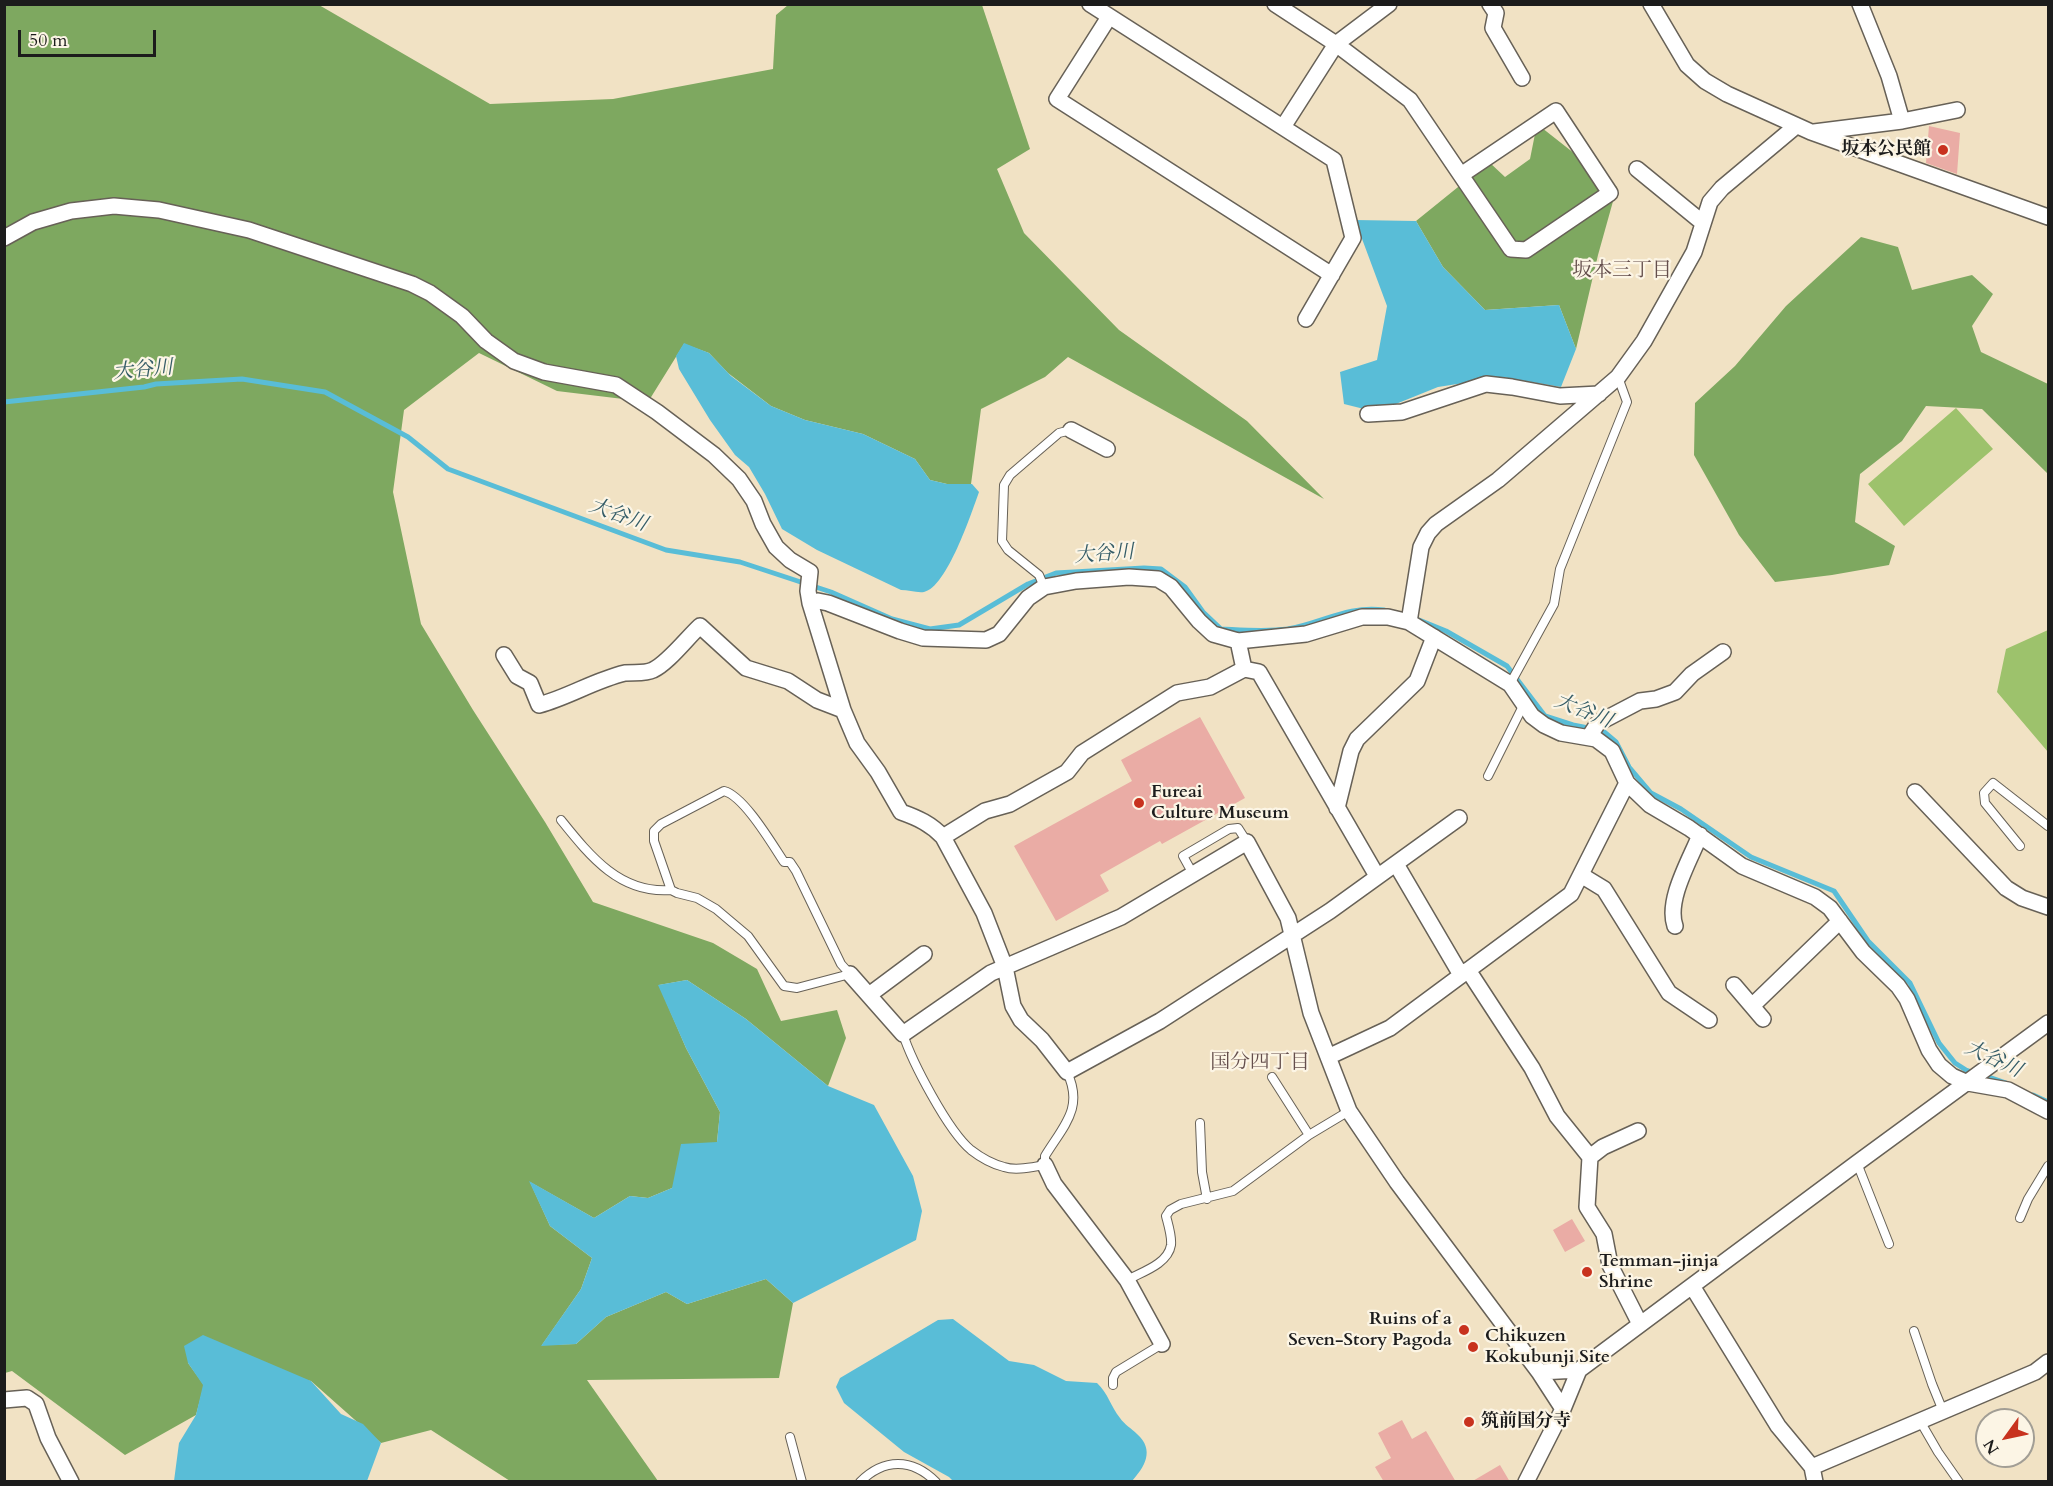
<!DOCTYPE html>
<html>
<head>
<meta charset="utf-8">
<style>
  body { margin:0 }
  #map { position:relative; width:2053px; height:1486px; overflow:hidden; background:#f1e2c4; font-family:Cardo,serif }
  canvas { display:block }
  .frame { position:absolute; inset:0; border:6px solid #1c1c1c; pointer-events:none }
  .north { position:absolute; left:1975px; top:1408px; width:60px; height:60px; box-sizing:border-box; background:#fcf5e5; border:2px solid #a29e95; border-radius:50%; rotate:237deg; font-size:16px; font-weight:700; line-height:24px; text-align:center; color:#1c1c1c }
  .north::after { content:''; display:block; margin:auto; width:21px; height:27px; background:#c8321e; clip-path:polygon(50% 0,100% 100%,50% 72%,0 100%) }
  .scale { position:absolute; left:18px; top:30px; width:138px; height:27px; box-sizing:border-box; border:3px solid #1c1c1c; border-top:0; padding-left:8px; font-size:18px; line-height:21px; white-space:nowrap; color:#1c1c1c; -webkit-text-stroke:4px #fcf5e5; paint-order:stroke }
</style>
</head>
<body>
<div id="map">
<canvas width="2053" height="1486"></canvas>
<div class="frame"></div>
<div class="north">N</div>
<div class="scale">50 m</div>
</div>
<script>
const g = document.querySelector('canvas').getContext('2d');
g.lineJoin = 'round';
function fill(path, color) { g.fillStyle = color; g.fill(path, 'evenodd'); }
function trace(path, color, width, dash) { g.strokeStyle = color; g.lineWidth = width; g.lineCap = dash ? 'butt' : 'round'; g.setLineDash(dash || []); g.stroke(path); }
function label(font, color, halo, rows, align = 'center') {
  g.font = font + ' Cardo,"Noto Serif JP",serif'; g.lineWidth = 4.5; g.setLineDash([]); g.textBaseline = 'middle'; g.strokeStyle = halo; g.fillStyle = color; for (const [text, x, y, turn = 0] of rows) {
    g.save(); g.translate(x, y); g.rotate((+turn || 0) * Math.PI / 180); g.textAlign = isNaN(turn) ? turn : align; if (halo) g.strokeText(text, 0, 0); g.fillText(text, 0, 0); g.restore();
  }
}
const green = new Path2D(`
  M 1956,408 L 1993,449 L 1904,526 L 1868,484 Z
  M 2048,630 L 2048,752 L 1997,692 L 2006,649 Z`);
const forest = new Path2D(`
  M 4,5 L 319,5 L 490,104 L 613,99 L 773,69 L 776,15 L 788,5 L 982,5 L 1030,149 L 997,169 L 1024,233 L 1119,330 L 1247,421 L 1324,499 L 1068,357 L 1045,377 L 981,409 L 971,484 L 947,484 L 930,480 L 915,459 L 863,434 L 805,420 L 771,406 L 728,373 L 709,353 L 684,344 L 648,402 L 557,391 L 479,353 L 404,410 L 393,492 L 421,624 L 473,710 L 545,822 L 593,902 L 713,943 L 757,969 L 781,1021 L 837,1010 L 846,1038 L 828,1086 L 746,1019 L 687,980 L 659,985 L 686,1048 L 720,1112 L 717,1142 L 672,1188 L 648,1198 L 630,1196 L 594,1218 L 530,1182 L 550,1226 L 592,1258 L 581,1289 L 542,1345 L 576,1344 L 606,1317 L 666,1292 L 687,1304 L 766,1279 L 793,1303 L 779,1378 L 587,1380 L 658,1481 L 510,1481 L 431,1430 L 381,1443 L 311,1381 L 188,1363 L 204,1385 L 196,1415 L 125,1455 L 12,1371 L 5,1373 Z
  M 1537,124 L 1617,187 L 1598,255 L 1576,349 L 1559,305 L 1485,310 L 1443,267 L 1416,221 L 1489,162 L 1505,177 L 1530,159 Z
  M 1861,237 L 1898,247 L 1912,290 L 1972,275 L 1993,294 L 1972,326 L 1981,352 L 2048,384 L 2048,474 L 1982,409 L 1926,406 L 1902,441 L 1860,474 L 1855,522 L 1895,546 L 1889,565 L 1832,575 L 1775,582 L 1739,535 L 1694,455 L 1695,403 L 1735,366 L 1786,306 Z`);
const water = new Path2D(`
  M 1355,220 L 1416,221 L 1443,267 L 1485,310 L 1559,305 L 1576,349 L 1561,387 L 1502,377 L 1438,387 L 1376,412 L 1344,404 L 1340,372 L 1377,360 L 1387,306 Z
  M 684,343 L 709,353 L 731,376 L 771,406 L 805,420 L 863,434 L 915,459 L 930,480 L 947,484 L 972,484 L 979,492 C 971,514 947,587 924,592 C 917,593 908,590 901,590 L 817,550 L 782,529 L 765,494 L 749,467 L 735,455 L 710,420 L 679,369 L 676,356 Z
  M 687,980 L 746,1019 L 828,1086 L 874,1105 L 913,1176 L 922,1211 L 916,1240 L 793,1303 L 766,1279 L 687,1304 L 666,1292 L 606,1317 L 576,1344 L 541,1346 L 581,1289 L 592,1258 L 550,1226 L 529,1181 L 594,1218 L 630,1196 L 648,1198 L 672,1188 L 681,1144 L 717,1142 L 720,1112 L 686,1048 L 658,985 Z
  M 953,1319 L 1009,1361 L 1034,1365 L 1066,1381 L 1097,1383 C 1108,1393 1111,1407 1120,1418 C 1124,1424 1132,1429 1137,1434 C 1155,1450 1145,1467 1131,1482 L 953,1481 L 949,1477 L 904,1452 L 844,1403 L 836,1387 L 840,1378 L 938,1320 Z
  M 203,1335 L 311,1381 L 341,1414 L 363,1424 L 381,1443 L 367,1481 L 174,1481 L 179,1443 L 196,1415 L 203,1385 L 188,1363 L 184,1346 Z`);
const stream = new Path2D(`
  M 4,402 L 144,387 L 156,384 L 242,379 L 325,392 L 408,437 L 448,469 L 666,550 L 740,562 L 831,592 L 892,619 L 930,629 L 959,625 L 1028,584 L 1056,573 L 1144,568 L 1161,569 L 1185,587 L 1203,612 L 1221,629 C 1243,630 1266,632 1288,629 C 1322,623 1348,605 1384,610
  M 1419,620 L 1446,631 L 1507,666 L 1545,716 L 1573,725 L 1603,731 L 1616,742 L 1629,767 L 1651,793 L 1681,809 L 1751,857 L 1834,891 L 1868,941 L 1910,983 L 1939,1043 L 1955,1063 L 1966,1070 L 1974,1073
  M 1983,1075 L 2006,1083
  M 2033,1095 L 2048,1102`);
const building = new Path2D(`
  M 1929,126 L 1960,133 L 1957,174 L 1926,163 Z
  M 1200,717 L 1245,798 L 1162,844 L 1160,841 L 1100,875 L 1109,891 L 1056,921 L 1014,846 L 1132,781 L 1121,760 Z
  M 1572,1219 L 1585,1241 L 1565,1252 L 1553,1230 Z
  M 1402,1420 L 1412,1439 L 1426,1431 L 1456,1482 L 1384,1482 L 1375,1467 L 1391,1458 L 1378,1433 Z
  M 1500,1465 L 1510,1482 L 1471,1482 Z`);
const lane = new Path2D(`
  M 1044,587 L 1039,575 L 1008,550 L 1002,541 L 1004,485 L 1010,475 L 1059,433 L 1071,430
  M 1510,684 L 1554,604 L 1560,569 L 1627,402 L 1618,377
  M 1488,776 L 1524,704
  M 724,791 C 744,796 772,844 784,862 L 790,862 L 796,871 L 841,964 L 850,974 L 797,988 L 784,986 L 748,936 L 716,909 L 697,898 L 677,893 L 671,890 L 654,841 L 654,831 L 661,824 Z
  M 561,820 C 590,856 620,894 671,890
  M 2020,846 L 1985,803 L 1984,793 L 1993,783 L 2048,826
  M 1193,874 L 1183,856 L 1229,829 L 1238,828 L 1247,842
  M 903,1034 C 912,1062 948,1131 971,1150 C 980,1157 992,1164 1004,1167 C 1016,1171 1032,1167 1045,1165 L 1045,1156 C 1064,1125 1084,1108 1067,1072
  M 1272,1077 L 1309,1135
  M 1200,1123 L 1202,1172 L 1207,1199
  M 1857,1163 L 1889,1244
  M 2020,1218 L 2028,1199 L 2048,1166
  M 1127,1280 C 1142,1272 1168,1264 1171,1245 C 1172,1236 1168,1224 1166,1216 L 1170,1210 L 1181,1204 L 1233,1191 L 1309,1135 L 1349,1111
  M 1914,1331 L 1932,1384 L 1943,1411
  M 1113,1385 L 1113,1378 L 1116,1372 L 1162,1344
  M 1920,1421 L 1938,1452 L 1959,1482
  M 790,1437 L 802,1482
  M 860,1482 C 884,1458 912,1458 936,1482`);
const street = new Path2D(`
  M 1090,4 L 1334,160 L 1353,238 L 1306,319
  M 1275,4 L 1336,44 L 1410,100 L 1511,249 L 1526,250 L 1610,193 L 1556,111 L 1461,175
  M 1490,4 L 1496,13 L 1493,28 L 1522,78
  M 1651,4 L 1687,65 L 1705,81 L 1727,94 L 1811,132 L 2048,217
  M 1109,17 L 1057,99 L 1332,275
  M 1902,121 L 1957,110
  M 1283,127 L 1336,44 L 1389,4
  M 1814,132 L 1902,121 L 1889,76 L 1860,4
  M 1637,169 L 1703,223
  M 4,238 L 33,222 L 71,211 L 114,206 L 159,210 L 249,230 L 412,284 L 430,293 L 462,316 L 486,341 L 514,361 L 544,372 L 616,385 L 657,412 L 714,455 L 739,479 L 754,501 L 763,524 L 776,547 L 790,560 L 810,572 L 808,591 L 810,603 L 843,710 L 857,743 L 878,772 L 901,812 C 918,818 931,824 943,837 L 984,913 L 1005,967 L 1013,1006 L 1021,1020 L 1042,1040 L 1067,1072 L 1160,1021 L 1330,911 L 1459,818
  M 1368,414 L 1402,412 L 1486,384 L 1512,387 L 1560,396 L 1599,394
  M 1071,430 L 1107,449
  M 810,603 L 818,601 L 828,603 L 900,631 L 923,638 L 986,640 L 999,634 L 1028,598 L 1044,587 L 1076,581 L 1129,577 L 1158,579 L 1171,587 L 1199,621 L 1213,634 L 1238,641 L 1306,634 L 1362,617 L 1388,617 L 1409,622 L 1510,684 L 1532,716 L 1544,725 L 1561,733 L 1596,739 L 1612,751 L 1627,783 L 1650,805 L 1689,828 L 1742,866 L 1815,897 L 1830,908 L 1863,952 L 1898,986 L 1907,999 L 1929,1050 L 1939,1065 L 1952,1076 L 1968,1083 L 2008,1090 L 2048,1111
  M 1409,622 L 1421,547 L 1428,533 L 1436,524 L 1498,480 L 1618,377 L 1644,341 L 1694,252 L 1710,202 L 1722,188 L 1796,126
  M 1238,641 L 1244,669
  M 504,655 L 517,676 L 530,683 L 539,705 C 569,697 595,680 625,673 C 634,672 645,674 653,670 C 668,663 687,638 700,626 L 746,668 L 788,681 L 817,700 L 843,710
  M 1589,737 L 1598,723 L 1640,701 L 1656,699 L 1675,692 L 1692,674 L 1723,652
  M 1915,792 L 2006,888 L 2022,898 L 2048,907
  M 1337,808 L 1351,751 L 1357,739 L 1417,681 L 1434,637
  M 943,837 L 985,811 L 1010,804 L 1067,772 L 1082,753 L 1177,693 L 1210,687 L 1244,669 L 1259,672 L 1377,876
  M 1396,864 L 1461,975
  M 1581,875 L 1604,889 L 1669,993 L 1709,1020
  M 1675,926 C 1666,900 1690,860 1700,835
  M 1468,970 L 1532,1068 L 1557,1116 L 1590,1157 L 1603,1147 L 1638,1131
  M 850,974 L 903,1034 L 991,973 L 1121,917 L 1247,842 L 1288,918 L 1311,1013 L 1349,1111 L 1397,1182 L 1539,1372 L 1563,1409
  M 1734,985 L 1763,1019
  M 869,995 L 924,954
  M 1752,1006 L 1840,921
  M 1328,1057 L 1390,1028 L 1571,894 L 1627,783
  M 1590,1157 L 1587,1207 L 1604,1234 L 1610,1265 L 1640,1324
  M 1045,1165 L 1054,1184 L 1127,1280 L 1162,1344
  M 1692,1286 L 1778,1426 L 1812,1467 L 1815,1482
  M 1539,1372 L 1579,1370
  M 4,1400 L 27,1398 L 36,1404 L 48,1438 L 71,1482
  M 1812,1467 L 2035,1372 L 2048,1362
  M 1526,1482 L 1563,1409 L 1579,1370 L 1857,1163 L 2048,1023`);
const markers = [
  [1943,150,6,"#c8321e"],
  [1139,803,6,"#c8321e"],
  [1587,1272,6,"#c8321e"],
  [1464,1330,6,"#c8321e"],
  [1473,1347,6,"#c8321e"],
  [1469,1422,6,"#c8321e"]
];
const poiNames = [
  ["坂本公民館",1931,150,"right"],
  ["Fureai",1151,793],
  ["Culture Museum",1151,814],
  ["Temman-jinja",1599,1262],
  ["Shrine",1599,1283],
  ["Ruins of a",1452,1320,"right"],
  ["Seven-Story Pagoda",1452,1341,"right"],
  ["Chikuzen",1485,1337],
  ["Kokubunji Site",1485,1358],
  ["筑前国分寺",1481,1422]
];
const neighbourhoodNames = [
  ["坂本三丁目",1622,271],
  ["国分四丁目",1260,1063]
];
const waterNames = [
  ["大谷川",143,371,-5],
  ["大谷川",618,516,20],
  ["大谷川",1104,555,-4],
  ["大谷川",1583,712,22],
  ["大谷川",1993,1060,25]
];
fill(green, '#9dc26c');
fill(forest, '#7ea860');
fill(water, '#59bdd7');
trace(stream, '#59bdd7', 5);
fill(building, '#eaaca5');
trace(lane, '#676157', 10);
trace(street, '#676157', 18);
trace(lane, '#fff', 8);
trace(street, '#fff', 15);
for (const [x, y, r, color] of markers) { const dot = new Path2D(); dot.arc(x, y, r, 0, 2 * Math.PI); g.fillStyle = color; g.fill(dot); trace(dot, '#fcf5e5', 2); }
label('bold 18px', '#1c1c1c', '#fcf5e5', poiNames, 'left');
label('20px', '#644e4c', '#fcf5e5', neighbourhoodNames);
label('italic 20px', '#345c67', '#fcf5e5', waterNames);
</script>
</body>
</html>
